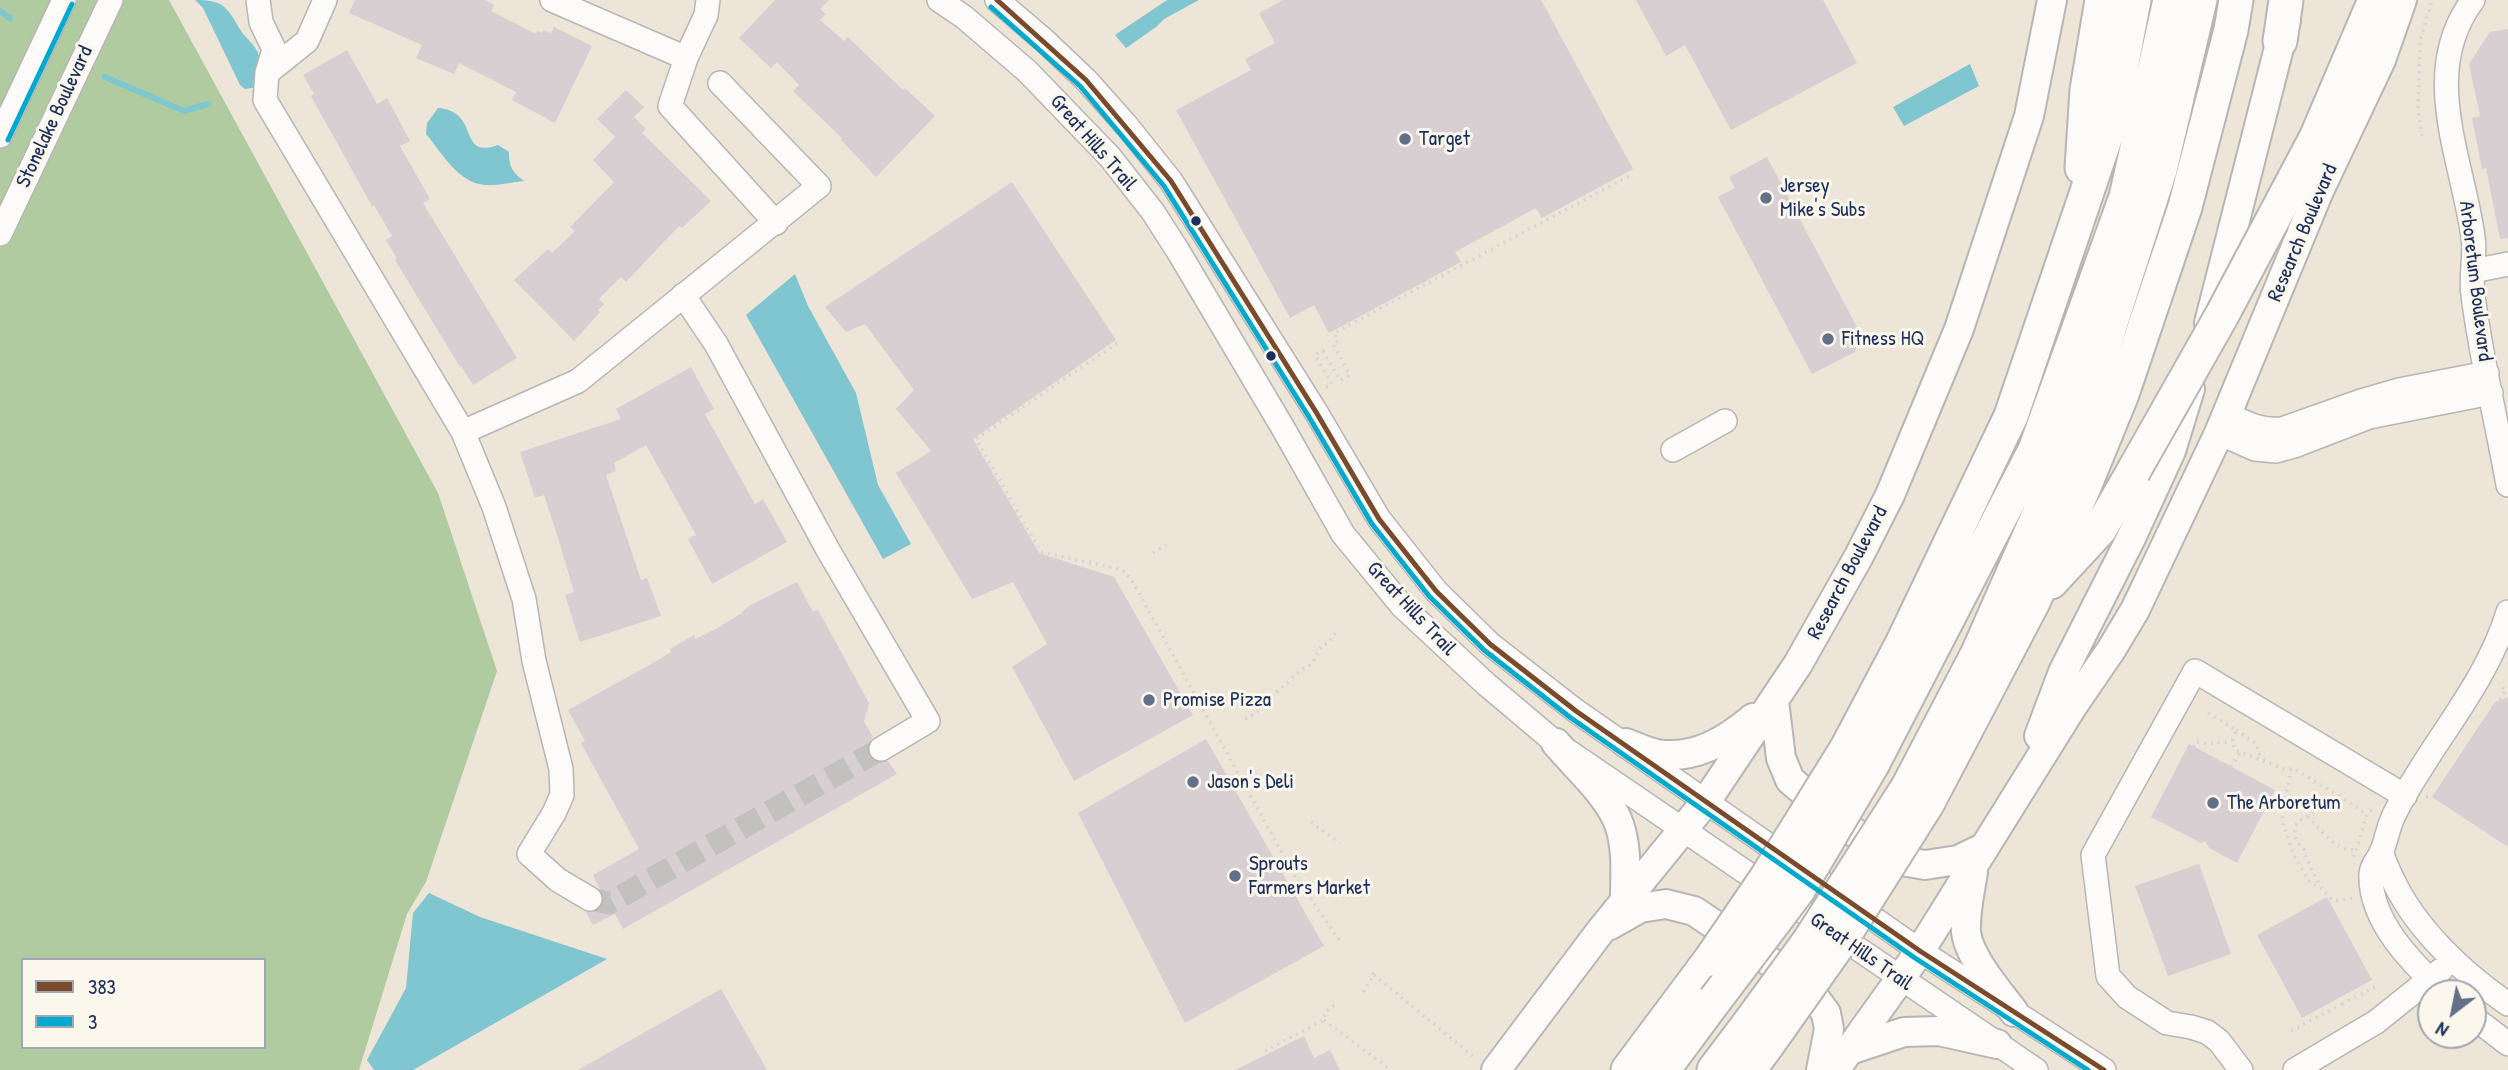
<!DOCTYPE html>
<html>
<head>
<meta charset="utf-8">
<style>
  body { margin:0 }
  #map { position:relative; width:2508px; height:1070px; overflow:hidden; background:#ede5d8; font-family:"Patrick Hand",sans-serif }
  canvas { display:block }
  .legend { position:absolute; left:21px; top:958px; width:245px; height:91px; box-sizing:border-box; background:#fbf7ec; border:2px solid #a1a7b3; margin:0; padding:9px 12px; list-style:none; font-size:21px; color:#1b2f5e }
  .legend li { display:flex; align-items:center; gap:14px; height:35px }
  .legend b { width:35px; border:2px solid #a1a7b3 }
  .north { position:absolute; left:2417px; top:979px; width:70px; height:70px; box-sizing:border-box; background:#fbf7ec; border:2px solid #a1a7b3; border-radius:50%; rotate:212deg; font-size:19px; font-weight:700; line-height:28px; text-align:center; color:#1b2f5e }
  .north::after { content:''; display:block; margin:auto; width:24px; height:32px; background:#646f89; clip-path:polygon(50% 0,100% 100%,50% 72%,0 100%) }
</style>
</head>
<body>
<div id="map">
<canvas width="2508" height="1070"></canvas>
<ul class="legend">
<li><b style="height:9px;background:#7a4b2a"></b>383</li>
<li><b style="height:9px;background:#00a9ce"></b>3</li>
</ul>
<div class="north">N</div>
</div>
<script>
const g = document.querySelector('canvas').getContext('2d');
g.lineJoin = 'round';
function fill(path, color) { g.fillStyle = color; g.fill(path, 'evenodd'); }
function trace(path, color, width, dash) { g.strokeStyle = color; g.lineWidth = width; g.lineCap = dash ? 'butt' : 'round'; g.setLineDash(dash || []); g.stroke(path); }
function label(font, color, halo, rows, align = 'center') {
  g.font = font + ' "Patrick Hand",sans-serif'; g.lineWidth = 6; g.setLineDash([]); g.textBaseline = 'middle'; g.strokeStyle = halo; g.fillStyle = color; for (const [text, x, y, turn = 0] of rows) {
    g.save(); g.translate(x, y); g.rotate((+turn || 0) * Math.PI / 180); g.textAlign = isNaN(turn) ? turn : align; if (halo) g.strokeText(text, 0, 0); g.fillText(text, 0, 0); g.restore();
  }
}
const forest = new Path2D(`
  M 0,0 L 169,0 L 438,493 L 497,671 L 426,882 L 407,914 L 359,1070 L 0,1070 ZM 23,960 L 264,960 L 264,1047 L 23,1047 Z`);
const water = new Path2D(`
  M 195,0 C 224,0 227,7 241,31 C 246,38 255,45 258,53 C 261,63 259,77 258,87 L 245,89 L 240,85 L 203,8 Z
  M 1167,0 L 1199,0 L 1164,19 L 1156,27 L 1126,48 L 1115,35 Z
  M 1970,64 L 1979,86 L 1904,126 L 1893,107 Z
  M 438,108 C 481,111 457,160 498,145 L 509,152 C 509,167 512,172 524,181 C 512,182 497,186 485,185 C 458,183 442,153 426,134 L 427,123 Z
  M 795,274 L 808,306 L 856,393 L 878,485 L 911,544 L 883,559 L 746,315 Z
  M 429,893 L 480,917 L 607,959 L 413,1070 L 374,1070 L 367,1060 L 406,988 L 413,913 Z`);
const stream = new Path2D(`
  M 0,11 L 10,18
  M 105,77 L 184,111 L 208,104`);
const building = new Path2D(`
  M 355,0 L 485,0 L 494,5 L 491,11 L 536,34 L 537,31 L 543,33 L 544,30 L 551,34 L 554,27 L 592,46 L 555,123 L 512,100 L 516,92 L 459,63 L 454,74 L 416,58 L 422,45 L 349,13 Z
  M 775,0 L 829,0 L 820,9 L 826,14 L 820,20 L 844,41 L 848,37 L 903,90 L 905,88 L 935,116 L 876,177 L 841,140 L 842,138 L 793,91 L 799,85 L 777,62 L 771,68 L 739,38 Z
  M 1283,0 L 1541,0 L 1633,169 L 1542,218 L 1536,208 L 1455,252 L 1461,262 L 1329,333 L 1314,305 L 1290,318 L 1176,110 L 1251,70 L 1245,59 L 1275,43 L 1259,13 Z
  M 1636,0 L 1823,0 L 1857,63 L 1731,130 L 1685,45 L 1666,56 Z
  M 2508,29 L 2508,238 L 2500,239 L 2486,168 L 2482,169 L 2472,118 L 2480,116 L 2469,64 L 2490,32 Z
  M 347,50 L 377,104 L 387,98 L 410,141 L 400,146 L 430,199 L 423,203 L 517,358 L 473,385 L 461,366 L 460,367 L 395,260 L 397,259 L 386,240 L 392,236 L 374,205 L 372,206 L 311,96 L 314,94 L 303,75 Z
  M 626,90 L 644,107 L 634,117 L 646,129 L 642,133 L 711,201 L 682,228 L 679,226 L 626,282 L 621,277 L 599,299 L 604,304 L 598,310 L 600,312 L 574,341 L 514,280 L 548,249 L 552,253 L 575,231 L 570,227 L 614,182 L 593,160 L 615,137 L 597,119 Z
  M 1767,157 L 1860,333 L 1855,352 L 1812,374 L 1718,197 L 1735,188 L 1729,177 Z
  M 1012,182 L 1116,340 L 973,439 L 1039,553 L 1114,577 L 1193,715 L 1074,781 L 1012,667 L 1047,644 L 1013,582 L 972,599 L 896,473 L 931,451 L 896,409 L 914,390 L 865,324 L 846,332 L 825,307 Z
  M 691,367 L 714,409 L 705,414 L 755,504 L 763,499 L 787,542 L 712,584 L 688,539 L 696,535 L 646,445 L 614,463 L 616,471 L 606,475 L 641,580 L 647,578 L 661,616 L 580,642 L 565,595 L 574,592 L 558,538 L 544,495 L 535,498 L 520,452 L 621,419 L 616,409 Z
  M 797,582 L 813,612 L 818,610 L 869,703 L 864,722 L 873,737 L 869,743 L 869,756 L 875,761 L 888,761 L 897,774 L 623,929 L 615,914 L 593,925 L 586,912 L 597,911 L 602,906 L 604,898 L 593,875 L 639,849 L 581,743 L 585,741 L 568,710 L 653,663 L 671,652 L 670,649 L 694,635 L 695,639 L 714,630 L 742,613 L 742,612 L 749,606 Z
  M 2508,697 L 2508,847 L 2432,797 L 2495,702 Z
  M 1206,739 L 1324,946 L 1185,1023 L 1078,813 Z
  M 2189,744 L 2275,790 L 2237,863 L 2209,848 L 2205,841 L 2201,843 L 2151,817 Z
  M 2199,864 L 2231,954 L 2168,976 L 2135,886 Z
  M 2327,897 L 2372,980 L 2302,1018 L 2257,935 Z
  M 721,989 L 767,1070 L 578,1070 Z
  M 1304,1036 L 1314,1058 L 1330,1050 L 1340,1070 L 1235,1070 Z`);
const minorTunnel = new Path2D(`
  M 590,899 L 609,903 L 881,749`);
const path = new Path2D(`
  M 2422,136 L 2418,109 L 2420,41 L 2432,0
  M 1117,343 L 976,439 L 1041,552 L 1123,570 L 1134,584 L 1293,873 L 1340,941
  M 1326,387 L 1332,384 L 1315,355 L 1323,351 L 1340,380 L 1350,375 L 1333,344 L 1338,341 L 1334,333 L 1633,174
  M 1153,553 L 1166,545
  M 2208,713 L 2236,730 L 2232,741 L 2235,750 L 2284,769 L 2295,769 L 2344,799
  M 1245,719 L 1262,709 L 1269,699 L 1301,670 L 1312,664 L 1322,645 L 1328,643 L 1337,631
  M 2236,730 L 2257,744 L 2258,753 L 2267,762
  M 2194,747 L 2195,742 L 2209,744 L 2232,741
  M 2231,767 L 2240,752
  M 2291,769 L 2288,788 L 2281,803 L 2283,824 L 2294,856 L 2309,881 L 2325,891
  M 2426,797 L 2437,796 L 2506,690 L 2499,685
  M 2308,816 C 2321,830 2334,850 2354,850
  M 1311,822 L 1340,843
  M 2354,857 L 2367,814 L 2372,810
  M 2352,898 C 2347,899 2339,901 2334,900 C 2324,897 2305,859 2304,850 C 2295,841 2292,832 2298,821 L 2344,799 L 2367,814
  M 1374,975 L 1475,1058
  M 1363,992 L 1374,975 L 1371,972
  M 2342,1004 L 2375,987
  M 1324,1020 L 1391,1070
  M 2291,1031 L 2342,1004
  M 1265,1051 L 1324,1020 L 1325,1012 L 1335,1005`);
const minor = new Path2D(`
  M 258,0 L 261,22 L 274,49 L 267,73
  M 325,0 L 307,41 L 267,73 L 265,100 L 463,432 L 494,507 L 524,599 L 534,661 L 561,769 L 562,795 L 554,813 L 529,854 L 558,880 L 590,899
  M 552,0 L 686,58
  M 708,0 L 706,15 L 686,58 L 670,106 L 776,223
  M 939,0 L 964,17 L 1027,71 L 1110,157 L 1153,212 L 1178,251 L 1283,428 L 1343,534 L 1402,606 L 1486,684 L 1556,743 L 2036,1070
  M 997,0 L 1045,41 L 1086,80 L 1127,126 L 1171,181 L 1316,412 L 1379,519 L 1436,591 L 1490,644 L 1576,711 L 1920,951 L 2104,1070
  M 2473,0 C 2419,72 2462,157 2473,237 C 2476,256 2470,276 2473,295 C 2481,359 2497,422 2508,485
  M 0,136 L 64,0
  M 0,234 L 111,0
  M 2473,271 L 2508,264
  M 683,295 L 716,344 L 828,550 L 928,721 L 881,749
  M 2227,414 C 2246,423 2261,431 2282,429 L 2361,401 L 2399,390 L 2487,373
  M 463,432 L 578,381 L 819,186 L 720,83
  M 2219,433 L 2255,449 L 2276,451 L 2294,446 L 2369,417 L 2491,393
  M 1673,450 L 1725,421
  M 2381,852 C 2385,862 2389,873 2394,882 C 2417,930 2464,974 2508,1004
  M 2444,993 C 2413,964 2369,921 2371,874 C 2371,866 2379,858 2382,851 C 2387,837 2389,823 2396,811 C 2431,743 2486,685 2508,612
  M 2473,1017 L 2508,1044
  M 2241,1070 L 2219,1041 L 2207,1032 L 2191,1027 L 2167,1023 L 2127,997 L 2108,976 L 2093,855 L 2195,671 L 2405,796
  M 2295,1070 L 2376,1022 L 2441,970`);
const major = new Path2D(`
  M 2209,323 L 2286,20
  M 1774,701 L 1781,758 L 1790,780 L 1845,826 L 1896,860 L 1925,865 L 1958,860 L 1985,847
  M 2039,736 L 2063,672 L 2131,538 L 2171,451 L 2190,389
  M 1556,743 C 1576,767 1604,791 1617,819 C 1628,844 1625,874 1625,900
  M 1626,743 C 1636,747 1647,752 1657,754 C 1694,760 1726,741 1753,718
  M 1973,872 C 1970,891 1965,913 1966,932 C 1969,958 1999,992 2014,1012
  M 1610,925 L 1640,908 L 1666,904 L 1694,911 L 1806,986 L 1826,1013 L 1829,1029 L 1821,1070
  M 1850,1050 L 1904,1032 L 1939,1031 L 1997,1044
  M 1496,1070 L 1602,929 L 1707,800 L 1798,664 L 1859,556 L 1890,495 L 1959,329 L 2029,116 L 2052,0
  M 1835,1070 L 1920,951 L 2072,707 L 2111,650 L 2135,610 L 2219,433 L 2319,191 L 2381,60 L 2402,0`);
const highway = new Path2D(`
  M 2280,41 L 2286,0
  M 2082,168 L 2087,90 L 2102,0
  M 2272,221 L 2316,138 L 2375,0
  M 2051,582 L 2100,529 L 2133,472
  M 1847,748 L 1901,646 L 2011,416 L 2111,121 L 2134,0
  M 1873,763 L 2035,450 L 2126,197 L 2170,0
  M 1908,787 L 1978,653 L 2077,428 L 2160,170 L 2200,0
  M 1927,804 L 2033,602 L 2084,487 L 2122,394 L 2185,207 L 2231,30 L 2236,0
  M 1628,1070 L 1711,959
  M 1663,1070 L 1715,1000
  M 1714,1070 L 1748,1025
  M 1749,1070 L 1768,1044`);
const highwayBridge = new Path2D(`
  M 2133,472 L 2222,315 L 2272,221
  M 1711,959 L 1767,877 L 1847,748
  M 1715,1000 L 1798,890 L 1873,763
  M 1748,1025 L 1810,940 L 1908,787
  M 1768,1044 L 1838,945 L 1927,804`);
const bus1 = new Path2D(`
  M 997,0 L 1086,80 L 1171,181 L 1316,412 L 1379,519 L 1436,591 L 1490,644 L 1576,711 L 1920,951 L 2104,1070`);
const bus2 = new Path2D(`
  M 991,7 L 1080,86 L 1164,186 L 1309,417 L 1372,524 L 1429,596 L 1484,650 L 1571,718 L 1915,958 L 2088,1070
  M 8,140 L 72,4`);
const markers = [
  [1405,139,7,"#646f89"],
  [1766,198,7,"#646f89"],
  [1196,221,6,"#1b2f5e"],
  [1828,339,7,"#646f89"],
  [1271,356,6,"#1b2f5e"],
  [1149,700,7,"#646f89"],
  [1193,782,7,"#646f89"],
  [2213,803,7,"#646f89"],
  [1235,876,7,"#646f89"]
];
const streetNames = [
  ["Stonelake Boulevard",55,117,-65],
  ["Great Hills Trail",1093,143,49],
  ["Research Boulevard",2303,233,-67],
  ["Arboretum Boulevard",2475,281,83],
  ["Research Boulevard",1848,573,-62],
  ["Great Hills Trail",1411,609,47],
  ["Great Hills Trail",1861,952,35]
];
const poiNames = [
  ["Target",1419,139],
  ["Jersey",1780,186],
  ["Mike's Subs",1780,210],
  ["Fitness HQ",1842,339],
  ["Promise Pizza",1163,700],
  ["Jason's Deli",1207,782],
  ["The Arboretum",2227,803],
  ["Sprouts",1249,864],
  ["Farmers Market",1249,888]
];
fill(forest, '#b0cba0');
fill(water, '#7fc6d0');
trace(stream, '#7fc6d0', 6);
fill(building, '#d8cfd2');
trace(minorTunnel, '#c3c1c0', 23, [23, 11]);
trace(minor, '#b8b5b2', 26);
trace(major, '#b8b5b2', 32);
trace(highway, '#b8b5b2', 37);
trace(path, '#d5d5d4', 3.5, [2, 5]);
trace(minor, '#fcfbf9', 23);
trace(major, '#fcfbf9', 28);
trace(highway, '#fcfbf9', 33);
trace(highwayBridge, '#b8b5b2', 37, []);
trace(highwayBridge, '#fcfbf9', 33);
trace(bus1, '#7a4b2a', 5);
trace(bus2, '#00a9ce', 5);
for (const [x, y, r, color] of markers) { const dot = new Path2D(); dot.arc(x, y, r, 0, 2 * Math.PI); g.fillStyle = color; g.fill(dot); trace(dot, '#fbf7ec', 2.5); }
label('21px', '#1b2f5e', '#fbf7ec', streetNames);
label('21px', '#1b2f5e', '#fbf7ec', poiNames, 'left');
</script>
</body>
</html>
